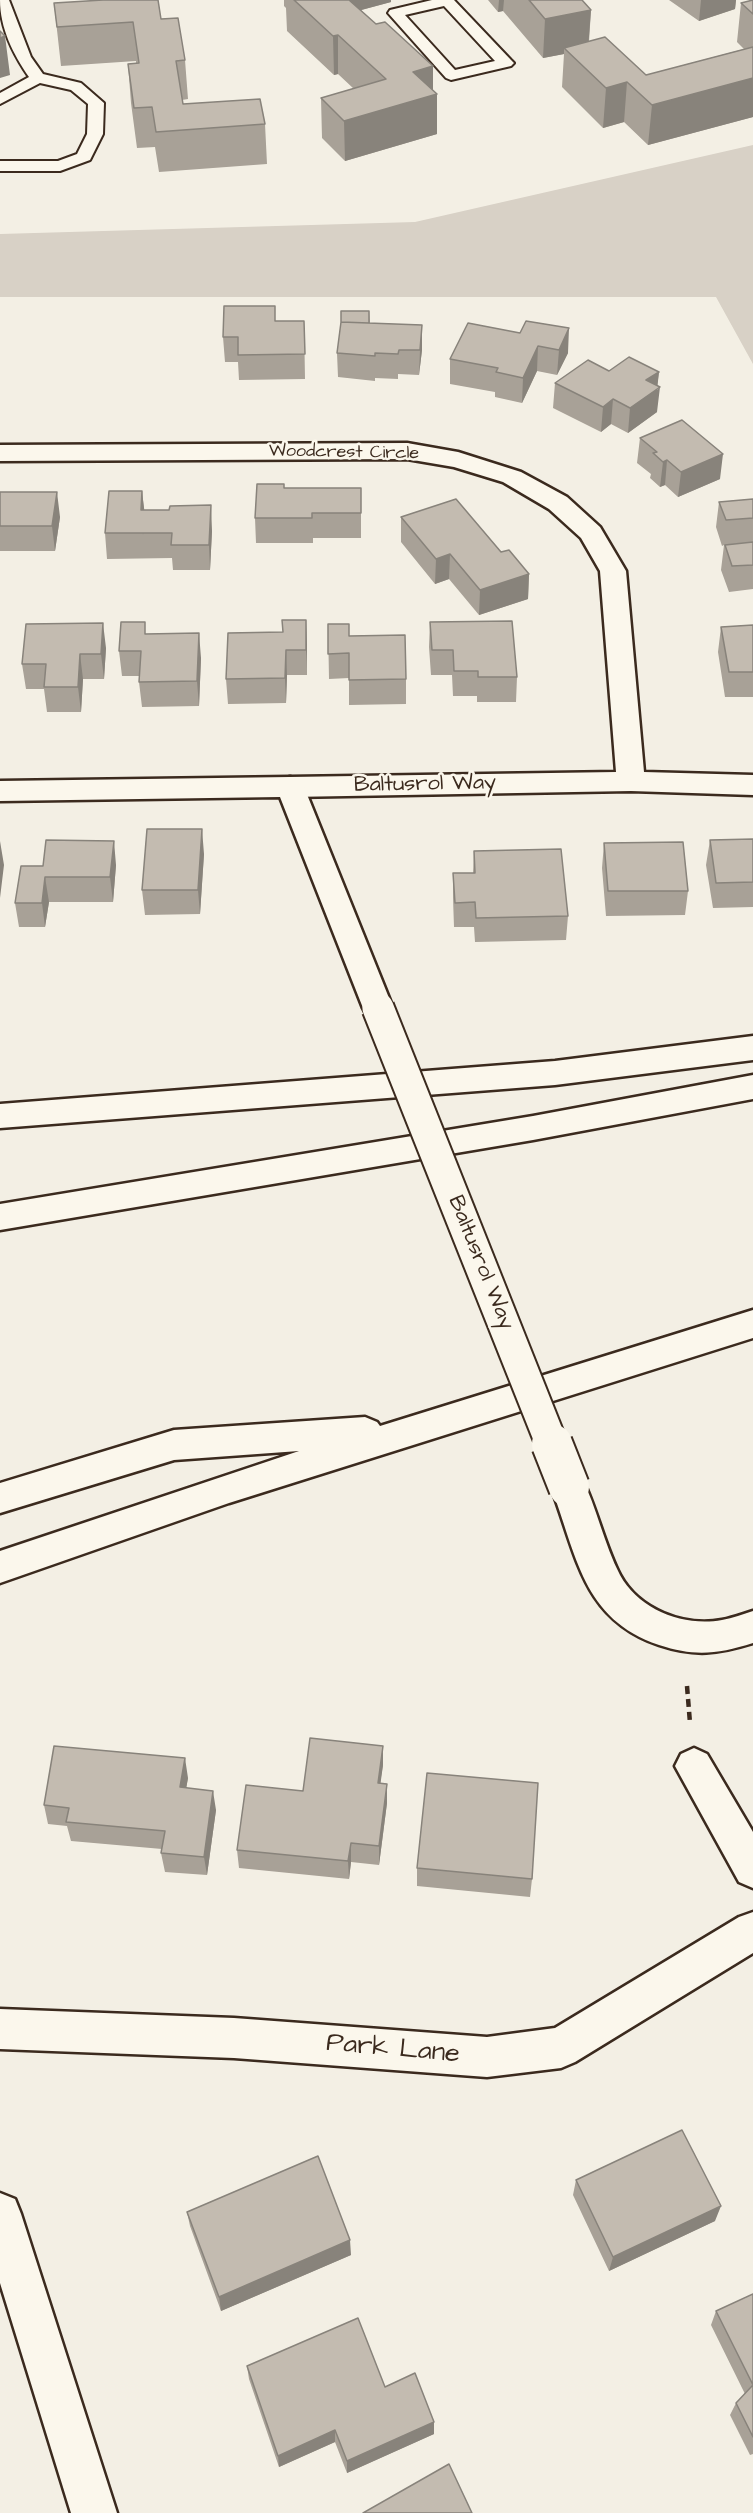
<!DOCTYPE html>
<html>
<head>
<meta charset="utf-8">
<style>
  body { margin:0 }
  canvas { display:block; background:#f3efe4 }
</style>
</head>
<body>
<canvas width="753" height="2513"></canvas>
<script>
const g = document.querySelector('canvas').getContext('2d');
g.lineJoin = 'round';
function fill(path, color) { g.fillStyle = color; g.fill(path, 'evenodd'); }
function trace(path, color, width, dash) { g.strokeStyle = color; g.lineWidth = width; g.lineCap = dash ? 'butt' : 'round'; g.setLineDash(dash || []); g.stroke(path); }
function label(font, color, halo, rows, align = 'center') {
  g.font = font + ' "Architects Daughter",sans-serif'; g.lineWidth = 5; g.setLineDash([]); g.textBaseline = 'middle'; g.strokeStyle = halo; g.fillStyle = color; for (const [text, x, y, turn = 0] of rows) {
    g.save(); g.translate(x, y); g.rotate((+turn || 0) * Math.PI / 180); g.textAlign = isNaN(turn) ? turn : align; if (halo) g.strokeText(text, 0, 0); g.fillText(text, 0, 0); g.restore();
  }
}
const green = new Path2D(`
  M 753,145 L 753,364 L 716,297 L 0,297 L 0,234 L 415,222 Z`);
const path = new Path2D(`
  M 687,1686 L 690,1723`);
const service = new Path2D(`
  M 0,0 L 9,0 L 31,57 L 43,74 L 81,83 L 104,103 L 103,134 L 90,160 L 60,171 L 0,171 L 0,161 L 58,161 L 77,154 L 87,134 L 88,104 L 71,90 L 40,83 L 0,104 L 0,93 L 29,77 C 13,54 0,28 0,0 Z
  M 432,0 L 454,0 L 511,60 L 514,63 L 511,66 L 451,80 L 446,78 L 388,13 L 390,10 ZM 444,6 L 495,61 L 455,70 L 405,15 Z`);
const minor = new Path2D(`
  M 407,443 L 458,452 L 521,472 L 567,497 L 600,527 L 626,571 L 644,772 L 753,775 L 753,795 L 631,791 L 290,797 L 280,794 L 276,787 L 280,780 L 290,777 L 616,772 L 600,571 L 581,538 L 549,509 L 503,482 L 454,467 L 407,459 L 0,461 L 0,445 Z
  M 694,1748 L 707,1754 L 753,1832 L 753,1888 L 739,1882 L 675,1766 L 681,1754 Z
  M 753,1912 L 753,1953 L 575,2062 L 561,2068 L 487,2077 L 234,2058 L 0,2049 L 0,2009 L 234,2018 L 487,2037 L 555,2028 L 739,1917 Z
  M 0,2193 L 15,2199 L 21,2214 L 117,2513 L 71,2513 L 0,2283 Z`);
const tertiary = new Path2D(`
  M 290,777 L 300,780 L 304,787 L 393,1008 L 389,1016 L 378,1019 L 367,1016 L 363,1008 L 280,797 L 0,801 L 0,781 Z
  M 569,1472 L 581,1476 C 597,1508 604,1544 620,1575 C 639,1610 684,1627 722,1620 C 733,1618 743,1614 753,1611 L 753,1643 C 718,1654 695,1657 659,1645 C 582,1619 577,1555 551,1487 L 557,1476 Z`);
const motorway = new Path2D(`
  M 753,1036 L 753,1060 L 555,1085 L 0,1128 L 0,1104 L 555,1061 Z
  M 753,1075 L 753,1099 L 533,1140 L 0,1230 L 0,1204 L 533,1116 Z
  M 753,1310 L 753,1338 L 229,1503 L 0,1583 L 0,1551 L 299,1451 L 174,1460 L 0,1513 L 0,1483 L 174,1430 L 365,1417 L 377,1422 L 380,1426 Z`);
const tertiaryBridgeFar1 = new Path2D(`
  M 378,1008 L 552,1445`);
const tertiaryBridge = new Path2D(`
  M 552,1444 L 569,1487`);
const wall = new Path2D(`
  M 284,0 L 391,0 L 391,2 L 361,10 L 376,24 L 433,66 L 433,90 L 437,134 L 345,161 L 322,138 L 321,98 L 354,89 L 338,74 L 334,75 L 287,31 L 286,8 L 284,6 Z
  M 488,0 L 582,0 L 591,10 L 589,42 L 646,75 L 744,49 L 737,42 L 741,3 L 753,0 L 753,117 L 648,145 L 624,122 L 603,128 L 562,87 L 564,54 L 543,58 L 503,11 L 498,12 Z
  M 669,0 L 736,0 L 735,9 L 699,21 Z
  M 54,3 L 161,19 L 185,60 L 188,99 L 182,100 L 183,104 L 265,124 L 267,164 L 159,172 L 155,147 L 137,148 L 131,103 L 128,64 L 136,63 L 136,61 L 61,66 Z
  M 369,311 L 370,323 L 422,325 L 422,350 L 419,375 L 398,374 L 398,379 L 375,378 L 375,381 L 338,377 L 337,353 Z
  M 276,321 L 304,321 L 305,379 L 239,380 L 238,362 L 225,362 L 223,337 Z
  M 520,333 L 568,353 L 557,375 L 537,371 L 522,403 L 495,397 L 495,392 L 450,384 L 450,359 Z
  M 609,371 L 659,372 L 657,386 L 657,412 L 628,433 L 611,424 L 601,432 L 553,408 L 555,383 Z
  M 640,438 L 720,479 L 678,497 L 665,485 L 660,487 L 650,478 L 651,474 L 637,463 Z
  M 284,488 L 361,488 L 361,538 L 313,538 L 313,543 L 256,543 L 255,518 Z
  M 142,491 L 144,510 L 212,531 L 210,570 L 173,570 L 172,558 L 107,559 L 105,533 Z
  M 0,492 L 60,517 L 55,551 L 0,551 Z
  M 753,499 L 753,589 L 729,592 L 721,570 L 724,545 L 722,546 L 716,527 L 719,502 Z
  M 401,517 L 501,552 L 529,574 L 528,599 L 479,615 L 449,579 L 435,584 L 401,542 Z
  M 306,620 L 307,675 L 287,675 L 286,703 L 228,704 L 226,679 L 283,632 Z
  M 430,622 L 517,677 L 516,702 L 477,702 L 477,696 L 453,696 L 452,675 L 431,675 L 429,647 Z
  M 328,624 L 349,636 L 406,679 L 406,704 L 349,705 L 349,678 L 329,679 Z
  M 753,625 L 753,697 L 725,697 L 718,652 L 721,627 Z
  M 147,634 L 201,658 L 199,706 L 142,707 L 139,682 L 140,676 L 122,676 L 119,651 Z
  M 106,648 L 104,679 L 83,679 L 81,712 L 47,712 L 44,689 L 26,689 L 22,664 Z
  M 753,839 L 753,907 L 713,908 L 706,865 L 710,840 Z
  M 604,843 L 688,891 L 685,915 L 606,916 L 602,868 Z
  M 474,851 L 568,916 L 566,940 L 475,942 L 474,927 L 454,927 L 453,898 L 453,873 L 473,873 Z
  M 204,854 L 200,914 L 145,915 L 142,890 Z
  M 116,865 L 113,902 L 49,902 L 45,927 L 19,927 L 15,903 L 21,866 Z
  M 383,1765 L 380,1783 L 387,1803 L 379,1865 L 351,1862 L 349,1879 L 239,1868 L 237,1850 Z
  M 188,1778 L 186,1788 L 216,1810 L 207,1875 L 165,1872 L 161,1853 L 162,1849 L 71,1841 L 67,1826 L 48,1824 L 44,1805 Z
  M 417,1868 L 532,1879 L 530,1897 L 417,1886 Z
  M 576,2180 L 715,2221 L 609,2271 L 573,2195 Z
  M 187,2212 L 351,2255 L 221,2311 L 190,2226 Z
  M 753,2294 L 753,2454 L 750,2455 L 730,2415 L 736,2403 L 745,2394 L 711,2325 L 716,2311 Z
  M 247,2366 L 385,2387 L 434,2422 L 434,2434 L 347,2473 L 335,2442 L 279,2467 L 249,2379 Z`);
const shadedWall = new Path2D(`
  M 328,0 L 391,0 L 391,2 L 328,19 Z
  M 499,0 L 504,0 L 503,11 L 498,12 Z
  M 701,0 L 736,0 L 735,9 L 699,21 Z
  M 591,10 L 588,49 L 564,48 L 564,54 L 543,58 L 545,19 Z
  M 338,35 L 338,74 L 334,75 L 333,36 Z
  M 5,36 L 10,75 L 0,78 L 0,38 Z
  M 433,66 L 433,95 L 437,94 L 437,134 L 345,161 L 344,121 L 413,72 Z
  M 753,78 L 753,117 L 648,145 L 652,105 Z
  M 627,82 L 624,122 L 603,128 L 606,88 Z
  M 422,325 L 422,350 L 419,375 L 420,350 Z
  M 569,328 L 568,353 L 557,375 L 559,350 Z
  M 538,346 L 537,371 L 522,403 L 523,378 Z
  M 659,372 L 657,390 L 660,387 L 657,412 L 628,433 L 630,408 L 646,380 Z
  M 613,399 L 611,424 L 601,432 L 603,407 Z
  M 723,454 L 720,479 L 678,497 L 681,472 Z
  M 667,460 L 665,485 L 660,487 L 663,462 Z
  M 142,491 L 145,516 L 143,535 L 141,510 Z
  M 57,492 L 60,517 L 55,551 L 52,526 Z
  M 211,505 L 212,531 L 210,570 L 209,545 Z
  M 450,554 L 449,579 L 435,584 L 436,559 Z
  M 529,574 L 528,599 L 479,615 L 480,590 Z
  M 306,620 L 307,645 L 307,675 L 306,650 Z
  M 103,623 L 106,648 L 104,679 L 101,654 Z
  M 199,633 L 201,658 L 199,706 L 197,681 Z
  M 286,650 L 287,675 L 286,703 L 285,678 Z
  M 80,654 L 83,679 L 81,712 L 78,687 Z
  M 202,829 L 204,854 L 200,914 L 198,890 Z
  M 0,841 L 4,865 L 0,898 Z
  M 114,841 L 116,865 L 113,902 L 110,877 Z
  M 45,877 L 49,902 L 45,927 L 42,903 Z
  M 383,1746 L 383,1765 L 378,1802 L 378,1783 Z
  M 185,1758 L 188,1778 L 183,1807 L 180,1787 Z
  M 387,1784 L 387,1803 L 379,1865 L 379,1846 Z
  M 213,1791 L 216,1810 L 207,1875 L 204,1857 Z
  M 351,1843 L 351,1862 L 349,1879 L 348,1861 Z
  M 721,2206 L 715,2221 L 609,2271 L 613,2257 Z
  M 350,2240 L 351,2255 L 221,2311 L 219,2297 Z
  M 434,2422 L 434,2434 L 347,2473 L 347,2461 Z
  M 335,2430 L 335,2442 L 279,2467 L 278,2456 Z`);
const building = new Path2D(`
  M 103,0 L 158,0 L 161,19 L 178,18 L 185,60 L 176,61 L 183,104 L 260,99 L 265,124 L 156,132 L 152,107 L 134,108 L 128,64 L 139,63 L 133,22 L 57,27 L 54,3 Z
  M 294,0 L 349,0 L 376,24 L 385,22 L 433,66 L 413,72 L 437,94 L 344,121 L 321,98 L 386,79 L 338,35 L 333,36 Z
  M 529,0 L 582,0 L 591,10 L 545,19 Z
  M 753,0 L 753,14 L 741,3 Z
  M 0,31 L 5,36 L 0,38 Z
  M 605,37 L 646,75 L 753,47 L 753,78 L 652,105 L 627,82 L 606,88 L 564,48 Z
  M 224,306 L 275,306 L 275,321 L 304,321 L 305,354 L 238,355 L 238,337 L 223,337 Z
  M 341,311 L 369,311 L 369,323 L 341,322 Z
  M 526,321 L 569,328 L 559,350 L 538,346 L 523,378 L 496,372 L 498,368 L 450,359 L 468,323 L 520,333 Z
  M 341,322 L 422,325 L 420,350 L 399,350 L 398,354 L 375,353 L 375,356 L 337,353 Z
  M 629,357 L 659,372 L 646,380 L 660,387 L 630,408 L 613,399 L 603,407 L 555,383 L 588,360 L 609,371 Z
  M 682,420 L 723,454 L 681,472 L 667,460 L 663,462 L 653,453 L 657,452 L 640,438 Z
  M 257,484 L 284,484 L 284,488 L 361,488 L 361,513 L 312,513 L 312,518 L 255,518 Z
  M 109,491 L 142,491 L 141,510 L 169,510 L 170,506 L 211,505 L 209,545 L 171,545 L 172,533 L 105,533 Z
  M 0,492 L 57,492 L 52,526 L 0,526 Z
  M 456,499 L 501,552 L 509,550 L 529,574 L 480,590 L 450,554 L 436,559 L 401,517 Z
  M 753,499 L 753,518 L 726,520 L 719,502 Z
  M 753,542 L 753,565 L 732,566 L 725,545 Z
  M 282,620 L 306,620 L 306,650 L 286,650 L 285,678 L 226,679 L 228,633 L 283,632 Z
  M 512,621 L 517,677 L 478,677 L 478,671 L 454,671 L 453,650 L 432,650 L 430,622 Z
  M 121,622 L 145,622 L 145,634 L 199,633 L 197,681 L 139,682 L 141,651 L 119,651 Z
  M 103,623 L 101,654 L 80,654 L 78,687 L 44,687 L 46,664 L 22,664 L 26,624 Z
  M 328,624 L 349,624 L 349,636 L 405,635 L 406,679 L 349,680 L 349,653 L 328,654 Z
  M 753,625 L 753,672 L 729,672 L 721,627 Z
  M 147,829 L 202,829 L 198,890 L 142,890 Z
  M 753,839 L 753,882 L 716,883 L 710,840 Z
  M 46,840 L 114,841 L 110,877 L 45,877 L 42,903 L 15,903 L 21,866 L 43,866 Z
  M 683,842 L 688,891 L 608,891 L 604,843 Z
  M 561,849 L 568,916 L 476,918 L 475,902 L 455,903 L 453,873 L 475,873 L 474,851 Z
  M 310,1738 L 383,1746 L 378,1783 L 387,1784 L 379,1846 L 351,1843 L 348,1861 L 237,1850 L 246,1785 L 303,1791 Z
  M 54,1746 L 185,1758 L 180,1787 L 213,1791 L 204,1857 L 161,1853 L 165,1831 L 66,1822 L 69,1808 L 44,1805 Z
  M 427,1773 L 538,1783 L 532,1879 L 417,1868 Z
  M 682,2130 L 721,2206 L 613,2257 L 576,2180 Z
  M 318,2156 L 350,2240 L 219,2297 L 187,2212 Z
  M 753,2294 L 753,2385 L 716,2311 Z
  M 358,2318 L 385,2387 L 415,2373 L 434,2422 L 347,2461 L 335,2430 L 278,2456 L 247,2366 Z
  M 753,2385 L 753,2437 L 736,2403 Z
  M 449,2464 L 472,2513 L 363,2513 Z`);
const farStreetnames = [
  ["Woodcrest Circle",344,453,1]
];
const streetNames = [
  ["Baltusrol Way",425,785,-1],
  ["Baltusrol Way",480,1263,68]
];
const nearStreetnames = [
  ["Park Lane",393,2050,5]
];
fill(green, '#d8d1c6');
trace(service, '#3b2a1e', 4);
trace(minor, '#3b2a1e', 5);
trace(tertiary, '#3b2a1e', 5);
trace(motorway, '#3b2a1e', 5);
trace(path, '#3b2a1e', 4.5, [8, 5]);
fill(service, '#fbf7ec');
fill(minor, '#fbf7ec');
fill(tertiary, '#fbf7ec');
fill(motorway, '#fbf7ec');
trace(tertiaryBridgeFar1, '#3b2a1e', 35, []);
trace(tertiaryBridge, '#3b2a1e', 44, []);
trace(tertiaryBridgeFar1, '#fbf7ec', 31);
trace(tertiaryBridge, '#fbf7ec', 40);
fill(wall, '#a8a197');
fill(shadedWall, '#88837b');
fill(building, '#c3bbb0');
trace(building, '#88837b', 1.5);
label('18px', '#3b2a1e', '#fbf7ec', farStreetnames);
label('22px', '#3b2a1e', '#fbf7ec', streetNames);
label('27px', '#3b2a1e', '#fbf7ec', nearStreetnames);
</script>
</body>
</html>
